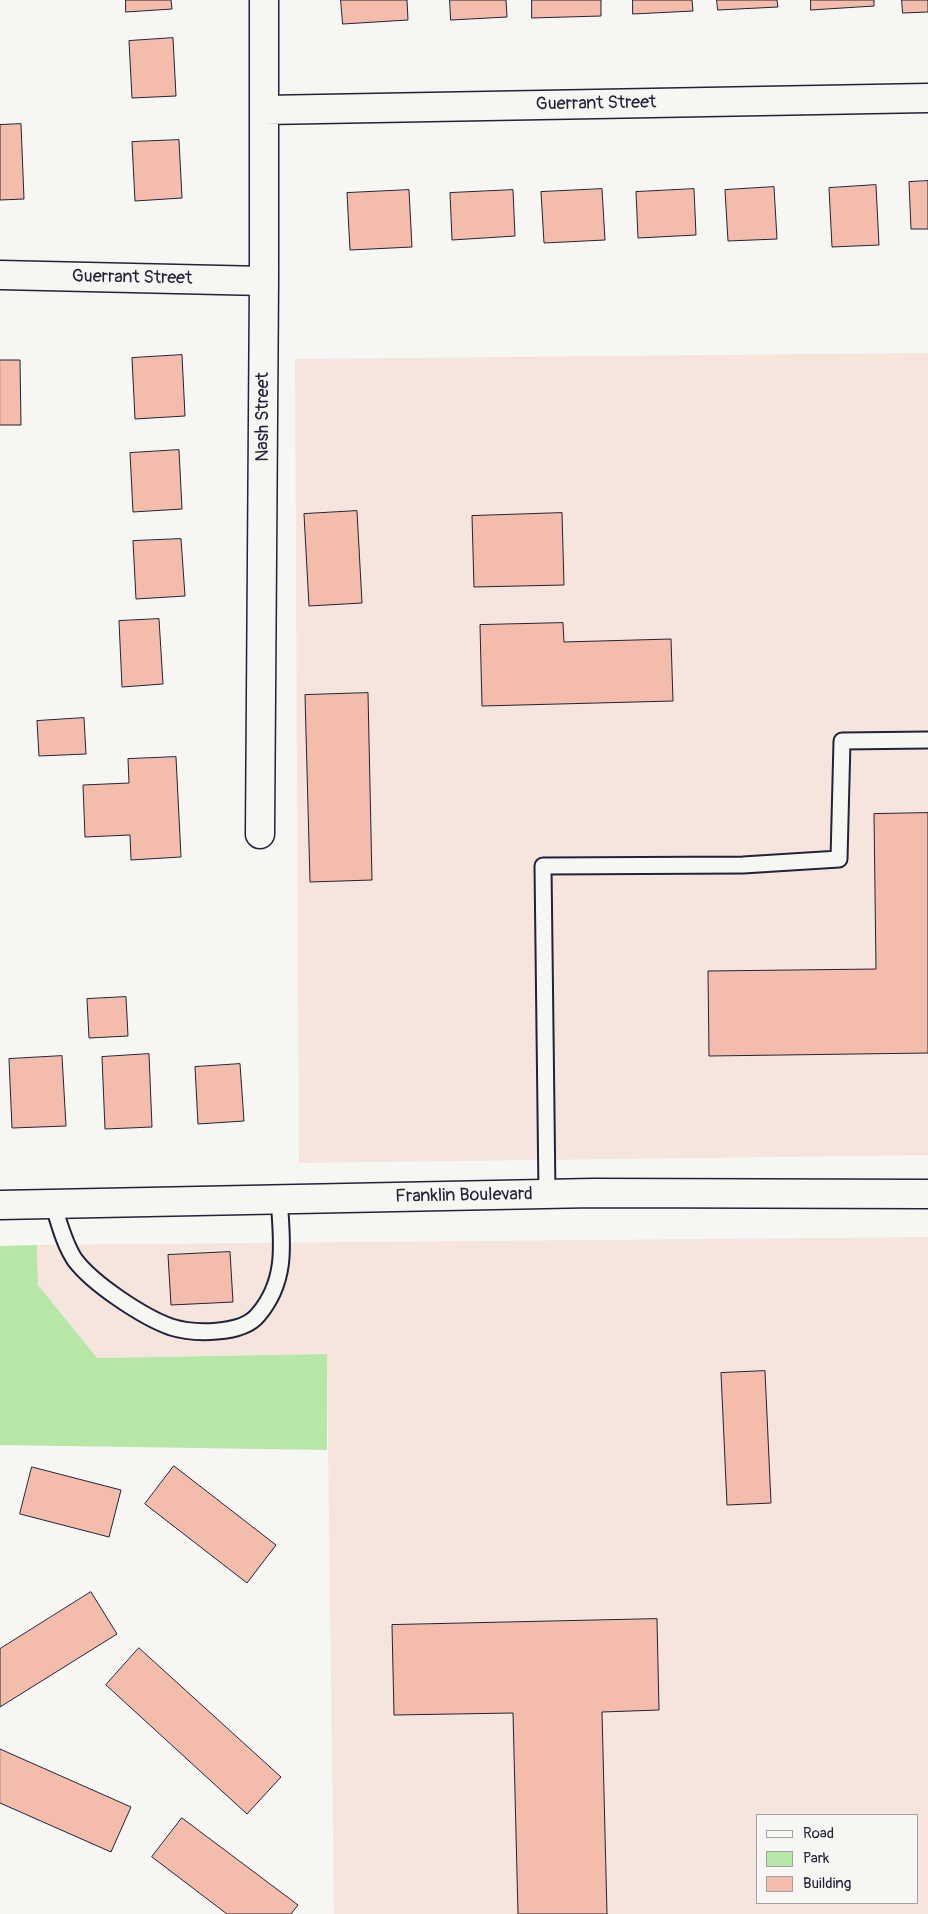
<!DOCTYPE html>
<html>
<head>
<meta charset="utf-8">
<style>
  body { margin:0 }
  #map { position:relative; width:928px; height:1914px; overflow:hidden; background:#f6f6f2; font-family:Pangolin,sans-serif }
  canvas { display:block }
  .legend { position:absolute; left:756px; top:1814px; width:162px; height:90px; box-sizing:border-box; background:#f6f6f2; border:1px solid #a1a1a9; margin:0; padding:6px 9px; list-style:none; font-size:15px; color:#22223b }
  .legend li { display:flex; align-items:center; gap:10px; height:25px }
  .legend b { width:25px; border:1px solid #a1a1a9 }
</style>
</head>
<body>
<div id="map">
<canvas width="928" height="1914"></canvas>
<ul class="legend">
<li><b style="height:6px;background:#f6f6f2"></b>Road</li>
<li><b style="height:14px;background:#b6e7a7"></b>Park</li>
<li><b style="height:14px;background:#f4bcaa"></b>Building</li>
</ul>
</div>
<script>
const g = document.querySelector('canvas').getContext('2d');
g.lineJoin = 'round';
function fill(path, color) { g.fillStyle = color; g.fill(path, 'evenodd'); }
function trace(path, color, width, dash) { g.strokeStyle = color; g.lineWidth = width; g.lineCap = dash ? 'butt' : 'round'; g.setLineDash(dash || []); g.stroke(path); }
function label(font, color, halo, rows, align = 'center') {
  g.font = font + ' Pangolin,sans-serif'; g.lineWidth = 4; g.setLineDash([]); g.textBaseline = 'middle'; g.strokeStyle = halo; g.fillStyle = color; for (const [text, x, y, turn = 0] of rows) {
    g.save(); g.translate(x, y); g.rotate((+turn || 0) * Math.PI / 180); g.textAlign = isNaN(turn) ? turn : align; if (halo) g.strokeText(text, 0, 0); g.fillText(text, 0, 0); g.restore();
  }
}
const built = new Path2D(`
  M 928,353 L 928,1155 L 299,1163 L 295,359 Z
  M 928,1237 L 928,1914 L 334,1914 L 327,1354 L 97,1358 L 38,1285 L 37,1245 ZM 757,1815 L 917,1815 L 917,1903 L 757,1903 Z`);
const green = new Path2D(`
  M 37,1245 L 38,1285 L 97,1358 L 327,1354 L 327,1450 L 0,1445 L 0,1246 Z`);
const building = new Path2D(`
  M 126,0 L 171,0 L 172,9 L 126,12 Z
  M 341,0 L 407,0 L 408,20 L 343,24 Z
  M 450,0 L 506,0 L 507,17 L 451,20 Z
  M 532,0 L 601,0 L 601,16 L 532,18 Z
  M 633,0 L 692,0 L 693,11 L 633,14 Z
  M 717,0 L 777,0 L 778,7 L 718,10 Z
  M 811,0 L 874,0 L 874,6 L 811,10 Z
  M 902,0 L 928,0 L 928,12 L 903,13 Z
  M 173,38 L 176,96 L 132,98 L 129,41 Z
  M 21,124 L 24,199 L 0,200 L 0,125 Z
  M 179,140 L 182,198 L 135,201 L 132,142 Z
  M 928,181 L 928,229 L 911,229 L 909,182 Z
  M 876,185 L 879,245 L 832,247 L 829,188 Z
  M 774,187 L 777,239 L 728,241 L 725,190 Z
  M 602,189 L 605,240 L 544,243 L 541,192 Z
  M 694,189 L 696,235 L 638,238 L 636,192 Z
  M 409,190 L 412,247 L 350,250 L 347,193 Z
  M 513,190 L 515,236 L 452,240 L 450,193 Z
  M 182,355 L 185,416 L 135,419 L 132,358 Z
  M 0,360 L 20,360 L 21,425 L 0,425 Z
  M 179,450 L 182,509 L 133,512 L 130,453 Z
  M 357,511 L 362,603 L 309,606 L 304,514 Z
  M 562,513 L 564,585 L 474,587 L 472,516 Z
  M 181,539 L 185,596 L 136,599 L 133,541 Z
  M 159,619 L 163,684 L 122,687 L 119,621 Z
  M 563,623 L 564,642 L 671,639 L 673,701 L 482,706 L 480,625 Z
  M 368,693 L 372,880 L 310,882 L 305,695 Z
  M 84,718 L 86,754 L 39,756 L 37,721 Z
  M 176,757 L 181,857 L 131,860 L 130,835 L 85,837 L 83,785 L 129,783 L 128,759 Z
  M 928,813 L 928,1053 L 709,1056 L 708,971 L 876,969 L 874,814 Z
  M 126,997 L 128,1036 L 89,1038 L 87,999 Z
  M 149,1054 L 152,1127 L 105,1129 L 102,1057 Z
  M 62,1056 L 66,1126 L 12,1128 L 9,1059 Z
  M 240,1064 L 244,1121 L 198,1124 L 195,1067 Z
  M 230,1252 L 233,1302 L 171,1305 L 168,1255 Z
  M 765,1371 L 771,1503 L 727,1505 L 721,1373 Z
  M 174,1466 L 276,1545 L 247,1583 L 145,1504 Z
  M 32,1467 L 121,1490 L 109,1537 L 20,1514 Z
  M 91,1592 L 117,1634 L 0,1707 L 0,1649 Z
  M 657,1619 L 659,1710 L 602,1712 L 607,1914 L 518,1914 L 513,1713 L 394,1715 L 392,1625 Z
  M 139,1648 L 281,1777 L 247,1814 L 106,1685 Z
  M 0,1749 L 131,1807 L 111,1852 L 0,1803 Z
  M 182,1818 L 298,1905 L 291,1914 L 227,1914 L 152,1857 Z`);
const service = new Path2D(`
  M 547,1194 L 543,866 L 743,865 L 839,859 L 842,741 L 928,740
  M 53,1204 C 59,1222 64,1244 75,1260 C 93,1284 143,1317 171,1327 C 193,1334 242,1335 258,1315 C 288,1280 282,1241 279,1199`);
const minor = new Path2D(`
  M 265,110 L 928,98
  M 0,275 L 264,281
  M 260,834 L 264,281 L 264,0`);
const tertiary = new Path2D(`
  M 0,1205 L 593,1193 L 928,1194`);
const streetNames = [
  ["Guerrant Street",596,104,-1],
  ["Guerrant Street",132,278,1],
  ["Nash Street",263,417,-90],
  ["Franklin Boulevard",464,1196,-1]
];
fill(built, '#f5e5dc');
fill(green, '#b6e7a7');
fill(building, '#f4bcaa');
trace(building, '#22223b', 1);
trace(service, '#22223b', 19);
trace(minor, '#22223b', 31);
trace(tertiary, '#22223b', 31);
trace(service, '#f6f6f2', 15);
trace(minor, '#f6f6f2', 28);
trace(tertiary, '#f6f6f2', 28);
label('18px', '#22223b', '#f6f6f2', streetNames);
</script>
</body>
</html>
